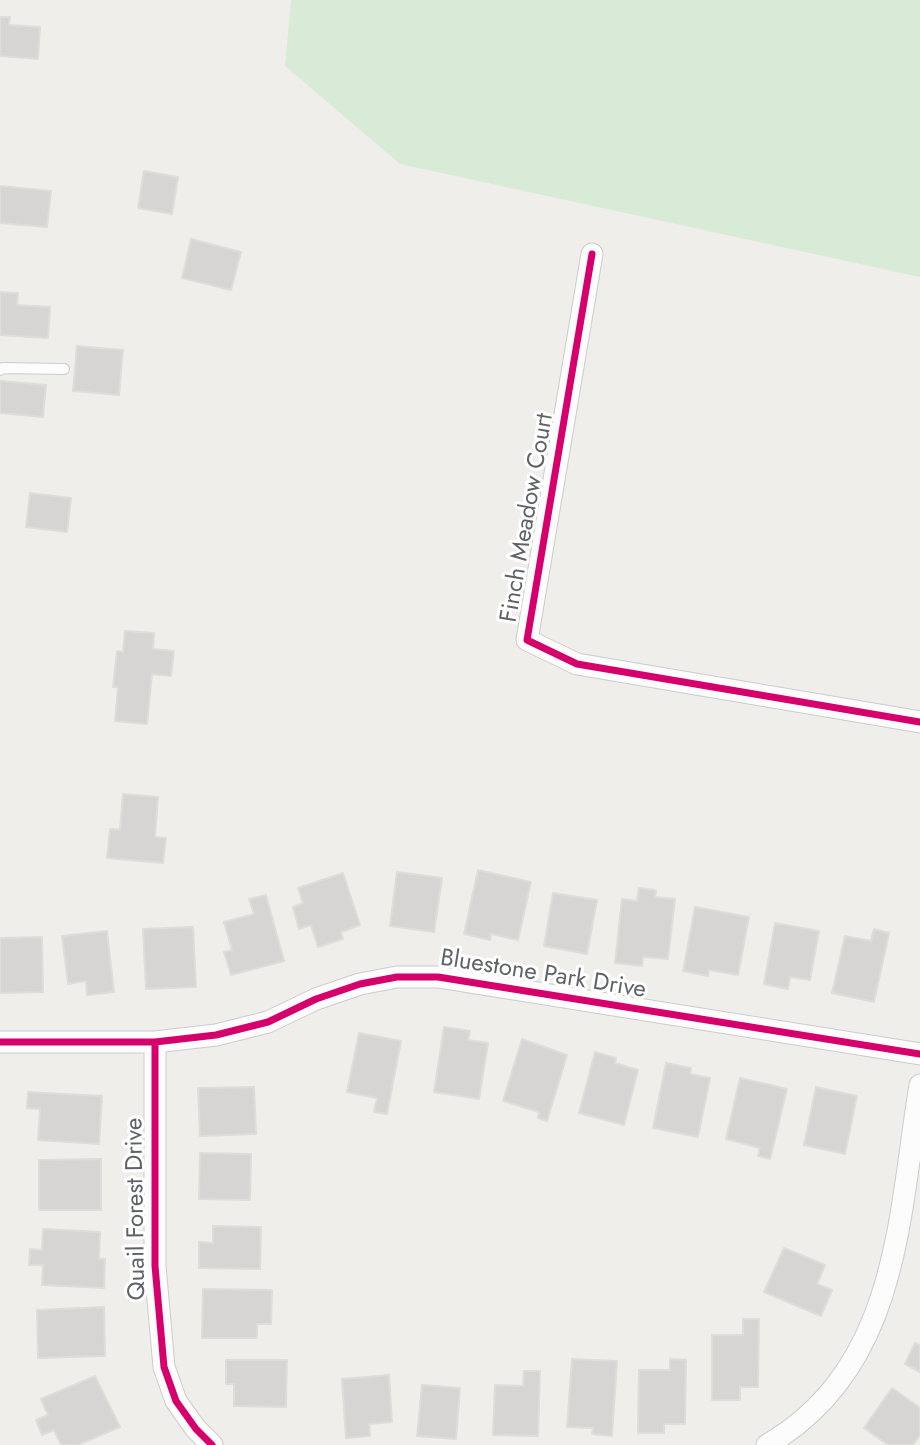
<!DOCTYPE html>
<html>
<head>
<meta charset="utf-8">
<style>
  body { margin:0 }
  canvas { display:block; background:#efeeea }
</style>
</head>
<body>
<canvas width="920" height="1445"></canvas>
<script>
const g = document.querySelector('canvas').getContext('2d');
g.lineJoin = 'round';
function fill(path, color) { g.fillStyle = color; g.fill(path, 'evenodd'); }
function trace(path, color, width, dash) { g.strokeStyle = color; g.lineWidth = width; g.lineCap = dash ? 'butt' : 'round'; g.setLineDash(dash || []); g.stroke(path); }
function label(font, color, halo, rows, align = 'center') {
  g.font = font + ' Jost,sans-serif'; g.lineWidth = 6; g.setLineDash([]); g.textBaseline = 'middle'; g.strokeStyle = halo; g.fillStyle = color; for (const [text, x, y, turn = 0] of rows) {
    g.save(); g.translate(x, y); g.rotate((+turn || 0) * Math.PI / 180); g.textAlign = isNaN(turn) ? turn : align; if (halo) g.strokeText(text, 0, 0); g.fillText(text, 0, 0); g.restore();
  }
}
const green = new Path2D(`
  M 291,0 L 920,0 L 920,277 L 400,164 L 285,66 Z`);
const building = new Path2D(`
  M 0,17 L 10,17 L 9,25 L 40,27 L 38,59 L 0,56 Z
  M 144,171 L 178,177 L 172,214 L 138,208 Z
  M 0,186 L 51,191 L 47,227 L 0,223 Z
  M 191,239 L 241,252 L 231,290 L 182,278 Z
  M 0,292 L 18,293 L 17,305 L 50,307 L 48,338 L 0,335 Z
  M 77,346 L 123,350 L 119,395 L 73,391 Z
  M 0,381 L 46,385 L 43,417 L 0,413 Z
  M 30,493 L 71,498 L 67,532 L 26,527 Z
  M 125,631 L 154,633 L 153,649 L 174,651 L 171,676 L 152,674 L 147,724 L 115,721 L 118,687 L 113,687 L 117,651 L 123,652 Z
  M 123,794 L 158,797 L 155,837 L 166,838 L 163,863 L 107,858 L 110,829 L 120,830 Z
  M 478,870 L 531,882 L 518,940 L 491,934 L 490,940 L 464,934 Z
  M 397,872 L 442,878 L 434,932 L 390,926 Z
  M 343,873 L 360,925 L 341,932 L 343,939 L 318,947 L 311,925 L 299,929 L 293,907 L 303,903 L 298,888 Z
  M 639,888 L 656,890 L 655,897 L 675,899 L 668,959 L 643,957 L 642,966 L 615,963 L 622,899 L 637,901 Z
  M 553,893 L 597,900 L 587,954 L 544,946 Z
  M 266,895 L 284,961 L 231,975 L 224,952 L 232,950 L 224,922 L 254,914 L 249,899 Z
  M 695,907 L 749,917 L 738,975 L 709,970 L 708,976 L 683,971 Z
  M 775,923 L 819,931 L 810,980 L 790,977 L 788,989 L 764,984 Z
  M 193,927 L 196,987 L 146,989 L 143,929 Z
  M 874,929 L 889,933 L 874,1002 L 832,993 L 845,936 L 871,941 Z
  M 107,931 L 114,992 L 87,995 L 86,981 L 68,984 L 62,936 Z
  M 42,937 L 43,992 L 0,993 L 0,938 Z
  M 444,1027 L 470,1031 L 468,1040 L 488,1043 L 479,1099 L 434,1092 Z
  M 359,1033 L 401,1041 L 387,1114 L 374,1112 L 377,1098 L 347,1092 Z
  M 522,1039 L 567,1055 L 547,1121 L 538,1118 L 539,1112 L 503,1101 Z
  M 595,1052 L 616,1058 L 615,1063 L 638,1070 L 624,1125 L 579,1113 Z
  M 666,1063 L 691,1068 L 690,1074 L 710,1078 L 698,1137 L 653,1128 Z
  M 740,1078 L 787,1089 L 770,1159 L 758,1156 L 760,1148 L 726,1139 Z
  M 254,1087 L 256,1134 L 200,1136 L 198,1088 Z
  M 816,1087 L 857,1096 L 845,1154 L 804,1145 Z
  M 28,1092 L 102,1096 L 99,1144 L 38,1140 L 40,1109 L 27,1108 Z
  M 200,1153 L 251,1154 L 250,1200 L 199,1199 Z
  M 101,1159 L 101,1210 L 39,1210 L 39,1160 Z
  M 213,1226 L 261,1227 L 260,1269 L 199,1268 L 199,1242 L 213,1243 Z
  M 43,1229 L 100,1232 L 99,1259 L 105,1259 L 104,1288 L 42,1285 L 43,1265 L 29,1265 L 30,1249 L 42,1250 Z
  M 784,1248 L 825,1265 L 817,1284 L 832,1290 L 821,1316 L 764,1292 Z
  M 203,1289 L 272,1290 L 271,1324 L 257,1324 L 257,1338 L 202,1338 Z
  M 104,1307 L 105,1356 L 38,1358 L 37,1310 Z
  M 743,1319 L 759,1319 L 758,1387 L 740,1387 L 740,1400 L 712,1400 L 712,1335 L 743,1335 Z
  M 915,1343 L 920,1345 L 920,1372 L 905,1364 Z
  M 572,1359 L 617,1361 L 612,1436 L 592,1434 L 593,1428 L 567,1427 Z
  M 670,1359 L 686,1360 L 685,1424 L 664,1424 L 664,1433 L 638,1433 L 639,1370 L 670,1370 Z
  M 226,1360 L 287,1360 L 286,1407 L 234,1406 L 234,1384 L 226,1384 Z
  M 524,1371 L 540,1371 L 538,1436 L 493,1435 L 495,1385 L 523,1386 Z
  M 389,1375 L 392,1422 L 369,1424 L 370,1436 L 346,1438 L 342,1379 Z
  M 95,1376 L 120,1427 L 78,1445 L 61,1445 L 54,1430 L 42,1435 L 36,1420 L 48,1415 L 41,1399 Z
  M 422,1385 L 460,1388 L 456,1439 L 417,1436 Z
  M 892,1388 L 920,1408 L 920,1435 L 913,1445 L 888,1445 L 864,1428 Z`);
const lane = new Path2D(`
  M 0,370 L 3,368 L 64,369`);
const street = new Path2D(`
  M 592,254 L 527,640 L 577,664 L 920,722
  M 0,1042 L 155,1042 L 216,1035 L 268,1022 L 316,999 L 360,984 L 397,977 L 438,977 L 920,1054
  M 155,1042 L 155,1266 L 164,1367 L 176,1401 L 196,1429 L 212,1445
  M 767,1445 C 899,1368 898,1219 920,1085`);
const cycleway = new Path2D(`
  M 592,254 L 527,640 L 577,664 L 920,722
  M 0,1042 L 155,1042 L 216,1035 L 268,1022 L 316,999 L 360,984 L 397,977 L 438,977 L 920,1054
  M 155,1042 L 155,1266 L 164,1367 L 176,1401 L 196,1429 L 212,1445`);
const streetNames = [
  ["Finch Meadow Court",528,518,-80],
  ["Bluestone Park Drive",543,975,9],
  ["Quail Forest Drive",137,1209,-91]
];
fill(green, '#d8ebd6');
fill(building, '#d6d5d3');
trace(building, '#deddd9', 2);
trace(lane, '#cbcccc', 12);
trace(street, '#cbcccc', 23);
trace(lane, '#fdfcfc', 10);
trace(street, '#fdfcfc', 21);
trace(cycleway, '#d6006c', 7);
label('24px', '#5f6368', '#fff', streetNames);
</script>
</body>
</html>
